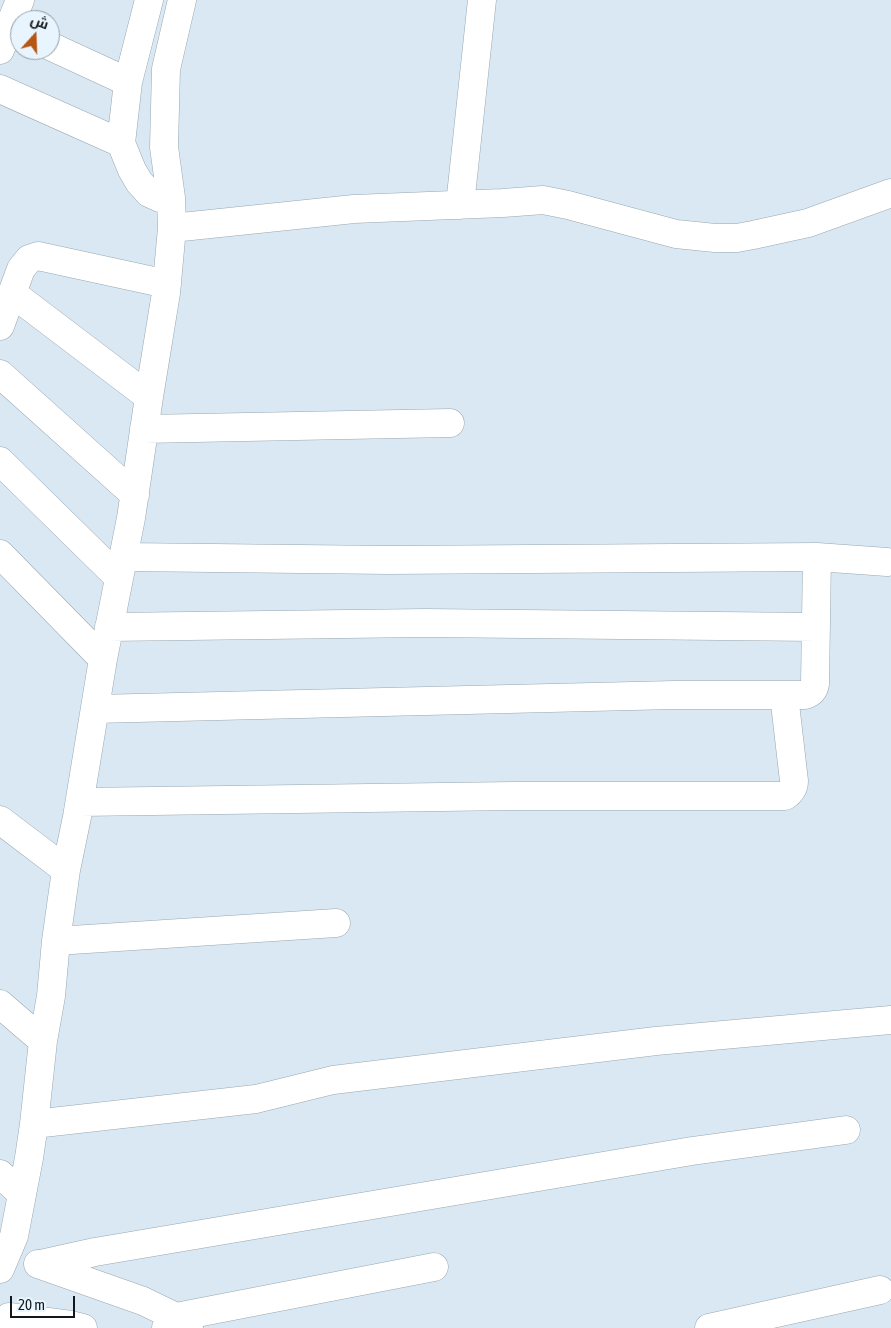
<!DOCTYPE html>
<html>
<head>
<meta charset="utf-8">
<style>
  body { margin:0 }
  #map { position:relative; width:891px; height:1328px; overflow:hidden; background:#d9e8f3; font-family:"Asap Condensed",Cairo,sans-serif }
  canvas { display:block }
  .north { position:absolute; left:10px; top:10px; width:50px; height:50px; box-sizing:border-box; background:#e9f5fe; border:1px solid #939da4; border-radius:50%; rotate:20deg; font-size:14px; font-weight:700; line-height:20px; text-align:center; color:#13181c }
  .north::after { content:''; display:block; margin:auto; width:18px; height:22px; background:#b75613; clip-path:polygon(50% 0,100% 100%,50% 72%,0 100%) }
  .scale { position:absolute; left:10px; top:1296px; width:65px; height:22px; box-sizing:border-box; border:2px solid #13181c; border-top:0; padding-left:6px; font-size:15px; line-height:18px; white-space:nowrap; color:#13181c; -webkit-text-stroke:4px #e9f5fe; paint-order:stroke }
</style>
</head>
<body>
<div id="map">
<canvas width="891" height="1328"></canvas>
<div class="north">ش</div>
<div class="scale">20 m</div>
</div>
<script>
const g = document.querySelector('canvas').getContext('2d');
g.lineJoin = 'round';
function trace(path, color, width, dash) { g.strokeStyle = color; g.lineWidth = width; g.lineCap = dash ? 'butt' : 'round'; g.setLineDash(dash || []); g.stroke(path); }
const minor = new Path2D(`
  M 149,0 L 128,82 L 121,143 L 132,170 L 139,182 L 149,193 L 160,198 L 171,198
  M 50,46 L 128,82
  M 0,50 L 20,0
  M 0,89 L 121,143
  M 460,205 L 482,0
  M 172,228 L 354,209 L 503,203 L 543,200 L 568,205 L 676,234 L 715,238 L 737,238 L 753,235 L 808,223 L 891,193
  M 12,293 L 149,397
  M 0,326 L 21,269 L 29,259 L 38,256 L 167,284
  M 0,374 L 135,495
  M 144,429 L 450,423
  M 0,461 L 119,578
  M 0,554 L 103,659
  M 124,557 L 389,560 L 817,557 L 887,562
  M 109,627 L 425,623 L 816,627
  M 95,709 L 674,695 L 805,695 C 811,693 814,690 815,684 L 817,557
  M 80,802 L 514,796 L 785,796 C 791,792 794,788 794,781 L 784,695
  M 0,820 L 66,870
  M 56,941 L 336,923
  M 0,1004 L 43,1041
  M 34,1124 L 256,1099 L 333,1080 L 656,1041 L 891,1020
  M 0,1174 L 22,1194
  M 38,1264 L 143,1301 L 176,1317 L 189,1326
  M 41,1264 L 95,1252 L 692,1151 L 846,1130
  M 0,1269 L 14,1236 L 29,1158 L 34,1124 L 43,1041 L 51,996 L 56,941 L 66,870 L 77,817 L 103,659 L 131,518 L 149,397 L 166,293 L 172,228 L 171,198 L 164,147 L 166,69 L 182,0
  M 9,1328 L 9,1317 L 71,1325 L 83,1328
  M 166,1328 L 176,1317 L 434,1267
  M 709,1328 L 880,1290`);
trace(minor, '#98a7b1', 29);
trace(minor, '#fff', 28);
</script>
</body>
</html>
